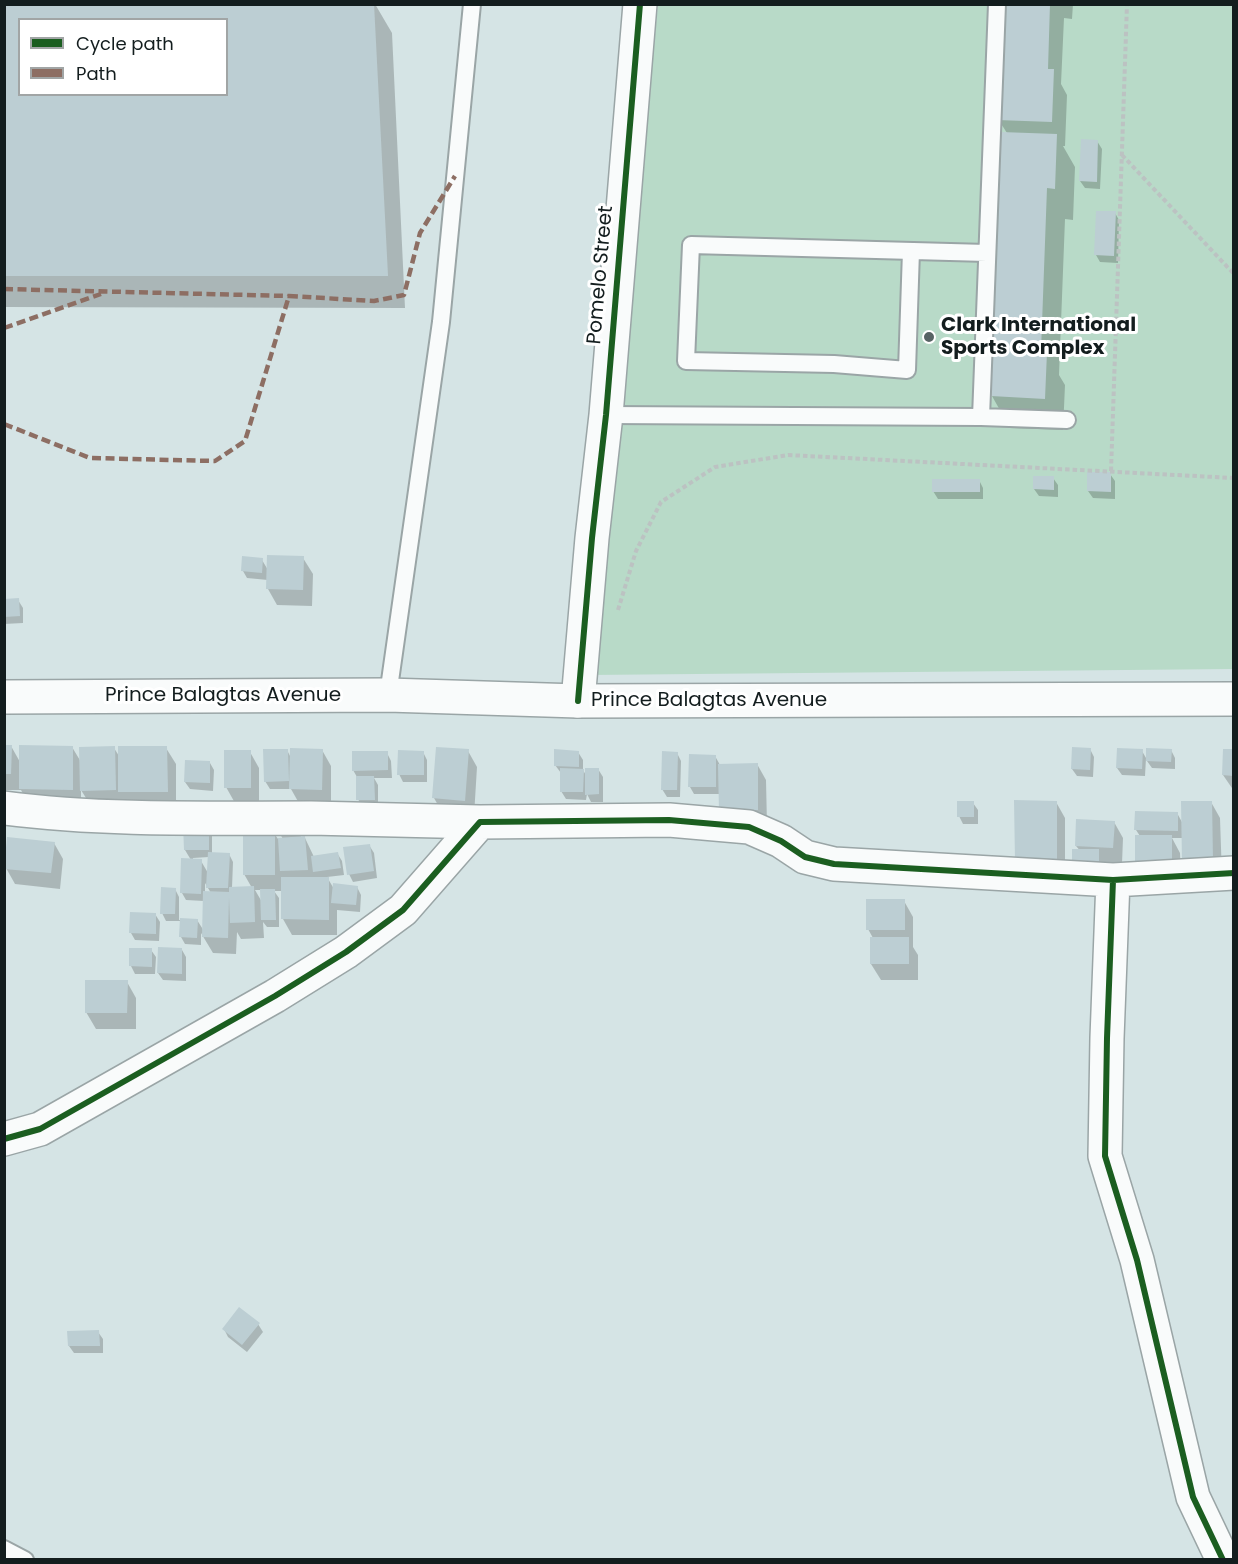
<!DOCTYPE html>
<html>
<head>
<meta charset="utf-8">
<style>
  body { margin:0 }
  #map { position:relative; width:1238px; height:1564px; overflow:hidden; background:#d5e4e5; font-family:Poppins,sans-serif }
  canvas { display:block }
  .frame { position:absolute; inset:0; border:6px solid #131d1e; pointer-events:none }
  .legend { position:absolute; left:18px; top:18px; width:210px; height:78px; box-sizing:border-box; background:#fff; border:2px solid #a1a5a5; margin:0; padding:8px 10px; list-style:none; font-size:18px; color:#131d1e }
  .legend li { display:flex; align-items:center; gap:12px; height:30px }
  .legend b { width:30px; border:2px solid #a1a5a5 }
</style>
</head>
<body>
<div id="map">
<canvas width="1238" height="1564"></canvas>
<div class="frame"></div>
<ul class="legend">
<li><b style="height:8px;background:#1b5e20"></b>Cycle path</li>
<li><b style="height:8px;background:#8d6e63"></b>Path</li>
</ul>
</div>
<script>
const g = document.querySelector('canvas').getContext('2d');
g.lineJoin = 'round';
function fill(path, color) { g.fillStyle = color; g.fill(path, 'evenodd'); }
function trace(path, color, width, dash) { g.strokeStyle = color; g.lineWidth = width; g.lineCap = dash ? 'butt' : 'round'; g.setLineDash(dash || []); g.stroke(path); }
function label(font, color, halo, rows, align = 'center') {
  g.font = font + ' Poppins,sans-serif'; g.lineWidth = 6; g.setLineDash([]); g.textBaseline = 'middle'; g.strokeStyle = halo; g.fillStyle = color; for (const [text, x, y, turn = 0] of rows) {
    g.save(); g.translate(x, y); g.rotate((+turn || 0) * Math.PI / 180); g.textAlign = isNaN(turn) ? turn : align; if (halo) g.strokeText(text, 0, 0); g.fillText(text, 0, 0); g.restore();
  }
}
const green = new Path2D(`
  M 658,5 L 1233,5 L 1233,669 L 589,675 Z`);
const shadow = new Path2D(`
  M 4,4 L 375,4 L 392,33 L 405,308 L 4,307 ZM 20,20 L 226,20 L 226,94 L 20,94 Z
  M 1003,4 L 1073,4 L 1072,19 L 1064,18 L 1061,84 L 1067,95 L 1065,146 L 1063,146 L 1075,167 L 1073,220 L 1065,219 L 1059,375 L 1065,385 L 1063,430 L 1010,428 L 992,396 L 1007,133 L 998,119 Z
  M 1097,141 L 1102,149 L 1100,189 L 1085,188 L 1080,181 Z
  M 1115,213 L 1119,220 L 1118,263 L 1100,262 L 1096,255 Z
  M 1110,474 L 1115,481 L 1115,499 L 1093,498 L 1088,491 Z
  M 1053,478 L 1058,485 L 1058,497 L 1039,496 L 1034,489 Z
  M 979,480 L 983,488 L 983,499 L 938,499 L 933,491 Z
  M 303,558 L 313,574 L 312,606 L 277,605 L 268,589 L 268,580 L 247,578 L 243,571 L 262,560 L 268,570 Z
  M 18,600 L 23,608 L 23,623 L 4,624 L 4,601 Z
  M 4,746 L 11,746 L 20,762 L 72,747 L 81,762 L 114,748 L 119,756 L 166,748 L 176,764 L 176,808 L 91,806 L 81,790 L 81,806 L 29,805 L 21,790 L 4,790 Z
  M 1090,749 L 1094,757 L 1093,777 L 1077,776 L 1072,769 Z
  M 287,750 L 291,758 L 322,750 L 331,766 L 331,805 L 300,805 L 291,789 L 270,789 L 265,781 Z
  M 1171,750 L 1175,758 L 1175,769 L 1152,768 L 1147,761 Z
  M 468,751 L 477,767 L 474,816 L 443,814 L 434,798 Z
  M 1142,751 L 1146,758 L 1145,776 L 1122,775 L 1117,768 Z
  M 1234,751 L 1234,791 L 1223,775 Z
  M 250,752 L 259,768 L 259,803 L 235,803 L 226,787 Z
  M 423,752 L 427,760 L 427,782 L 403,782 L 399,774 Z
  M 578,752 L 583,760 L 583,770 L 587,777 L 598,769 L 603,777 L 603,802 L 591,802 L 587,794 L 586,800 L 566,799 L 561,791 L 561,773 L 555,765 Z
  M 387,753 L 391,761 L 392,778 L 374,778 L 378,785 L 378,807 L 362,807 L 358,799 L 357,777 L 353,770 Z
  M 677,753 L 681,761 L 680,797 L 667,797 L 662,789 Z
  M 715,756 L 720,765 L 757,764 L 766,780 L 767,825 L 720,794 L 694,794 L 690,787 Z
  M 210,763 L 214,770 L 213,791 L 190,789 L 185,782 Z
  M 1056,802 L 1065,818 L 1065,877 L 1025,877 Z
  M 1211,802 L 1220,818 L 1222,877 L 1183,838 L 1172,838 L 1180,853 L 1181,878 L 1146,878 L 1137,861 L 1140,836 L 1136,830 L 1177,813 L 1183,824 Z
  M 973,803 L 978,810 L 978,824 L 963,824 L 959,816 Z
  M 1114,822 L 1123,838 L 1122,864 L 1103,877 L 1076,846 Z
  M 185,825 L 212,833 L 212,854 L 229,854 L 233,862 L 232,888 L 252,888 L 244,874 L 274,833 L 278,839 L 283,839 L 280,834 L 300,830 L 301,838 L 305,838 L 314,857 L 337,853 L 342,861 L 344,875 L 327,877 L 334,889 L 357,887 L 361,895 L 360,912 L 337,910 L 337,935 L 292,935 L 283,919 L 283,891 L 274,891 L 279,898 L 279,927 L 267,927 L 263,922 L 264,938 L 241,939 L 237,932 L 236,954 L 213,953 L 201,933 L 201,945 L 185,944 L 181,937 L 181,921 L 166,921 L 162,913 L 175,889 L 179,897 L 179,920 L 197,920 L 204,931 L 204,901 L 186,900 L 182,893 L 191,860 L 185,850 ZM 209,857 L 208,873 L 201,861 L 193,860 L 193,858 ZM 205,883 L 211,893 L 205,893 ZM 255,890 L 262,890 L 262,902 Z
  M 54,843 L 63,859 L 60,889 L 15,884 L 6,868 Z
  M 369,845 L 374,853 L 377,878 L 353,882 L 349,874 Z
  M 904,901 L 913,917 L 913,947 L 918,955 L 918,980 L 881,980 L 871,964 L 873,938 L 868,929 Z
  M 155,914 L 160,922 L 159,941 L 135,940 L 131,933 Z
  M 151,950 L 156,957 L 155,974 L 135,974 L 131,966 Z
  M 182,950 L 186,957 L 186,981 L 163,980 L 158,973 Z
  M 127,982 L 136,998 L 136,1029 L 96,1029 L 86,1012 Z
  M 258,1324 L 263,1332 L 247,1352 L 228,1337 L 224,1329 Z
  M 98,1332 L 103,1339 L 103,1353 L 74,1353 L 69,1346 Z`);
const building = new Path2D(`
  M 4,4 L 374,4 L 388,276 L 4,276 ZM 20,20 L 226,20 L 226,94 L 20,94 Z
  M 1002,4 L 1050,4 L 1048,69 L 1054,69 L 1052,122 L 997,120 Z
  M 1001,132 L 1057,134 L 1055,189 L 1047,188 L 1041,351 L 1047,352 L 1045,399 L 991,396 Z
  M 1081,139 L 1098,140 L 1097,182 L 1079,181 Z
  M 1096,211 L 1116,211 L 1114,256 L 1094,255 Z
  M 1087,472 L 1111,472 L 1111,492 L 1087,491 Z
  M 1033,476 L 1054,476 L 1054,490 L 1033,489 Z
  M 932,479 L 980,479 L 980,492 L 932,492 Z
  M 267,555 L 304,556 L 303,590 L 266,589 Z
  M 242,556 L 263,558 L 262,573 L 241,571 Z
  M 19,598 L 20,616 L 4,617 L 4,599 Z
  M 4,745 L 12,745 L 11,774 L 4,774 Z
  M 19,745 L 73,746 L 73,790 L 19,789 Z
  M 115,746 L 116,790 L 80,791 L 79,747 Z
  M 118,746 L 167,746 L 168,792 L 118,792 Z
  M 436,747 L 469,749 L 465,801 L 432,798 Z
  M 1072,747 L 1091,748 L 1090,770 L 1071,769 Z
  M 290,748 L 323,749 L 322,790 L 289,789 Z
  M 1117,748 L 1143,749 L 1142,769 L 1116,768 Z
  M 1146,748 L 1172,749 L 1171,762 L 1146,761 Z
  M 263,749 L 288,749 L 289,781 L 264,782 Z
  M 554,749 L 579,751 L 579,767 L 554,766 Z
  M 1223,749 L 1234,749 L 1234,776 L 1222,775 Z
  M 224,750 L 251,750 L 251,788 L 224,788 Z
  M 398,750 L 424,751 L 424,775 L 397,775 Z
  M 352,751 L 388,751 L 388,770 L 352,771 Z
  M 662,751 L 678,752 L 677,790 L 661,790 Z
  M 689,754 L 716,755 L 716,787 L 688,787 Z
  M 185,760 L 210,761 L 210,783 L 184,782 Z
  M 758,763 L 758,810 L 719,811 L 718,764 Z
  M 560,768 L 584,769 L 583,792 L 560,792 Z
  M 585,768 L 599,768 L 599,794 L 585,795 Z
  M 356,776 L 374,776 L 375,800 L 356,800 Z
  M 1014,800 L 1057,801 L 1057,861 L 1015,861 Z
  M 957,801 L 974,801 L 974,817 L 957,817 Z
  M 1181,801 L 1212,801 L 1213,862 L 1182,862 Z
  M 1135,811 L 1178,812 L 1178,831 L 1134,830 Z
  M 1076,819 L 1115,821 L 1113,848 L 1075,846 Z
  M 183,823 L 209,824 L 209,850 L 184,850 Z
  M 243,831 L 275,831 L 275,875 L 243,875 Z
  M 1135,835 L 1172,835 L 1172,862 L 1135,862 Z
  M 305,836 L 308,870 L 280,871 L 278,838 Z
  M 7,837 L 55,842 L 51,873 L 4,869 Z
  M 370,844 L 374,871 L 347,875 L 343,847 Z
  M 1072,849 L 1099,849 L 1099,870 L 1072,869 Z
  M 208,852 L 230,853 L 228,888 L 206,888 Z
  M 338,852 L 341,868 L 313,872 L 311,856 Z
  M 181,858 L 202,859 L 201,894 L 180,893 Z
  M 281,877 L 329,877 L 329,920 L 281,919 Z
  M 333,883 L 358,886 L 356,905 L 331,903 Z
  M 254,886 L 255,922 L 230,923 L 229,897 L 228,938 L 202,937 L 203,891 L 229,892 L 229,887 Z
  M 161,887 L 176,888 L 175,914 L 160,914 Z
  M 260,889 L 275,889 L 276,920 L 261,920 Z
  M 866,899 L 905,899 L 905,930 L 866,930 Z
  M 130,912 L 156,913 L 156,934 L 129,933 Z
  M 180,918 L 198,919 L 197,938 L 179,937 Z
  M 870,937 L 909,937 L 909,964 L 870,964 Z
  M 158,947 L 182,948 L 182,974 L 157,973 Z
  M 129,948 L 152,948 L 152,967 L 129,966 Z
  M 85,980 L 128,980 L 127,1013 L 85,1013 Z
  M 239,1307 L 260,1323 L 242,1345 L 222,1329 Z
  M 99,1330 L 100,1346 L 68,1346 L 67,1331 Z`);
const path = new Path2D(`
  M 1122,155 L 1234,274
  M 1111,471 L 1127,4
  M 618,610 L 636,551 L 661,502 L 715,467 L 788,455 L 1234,478`);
const lane = new Path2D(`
  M 911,251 L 907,370 L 834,364 L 686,361 L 691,245 L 987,253
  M 606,415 L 981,417 L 1067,420
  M 981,417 L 997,4
  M 388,695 L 441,322 L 472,4
  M 4,1549 L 25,1560`);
const street = new Path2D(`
  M 578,701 L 592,538 L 606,415 L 640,4
  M 4,808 C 106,821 208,818 311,818 C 367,819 424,821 480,822
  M 1113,880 L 1107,1038 L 1105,1156 L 1137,1260 L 1193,1497 L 1223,1560
  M 4,1139 L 40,1129 L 275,996 L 346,952 L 403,910 L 480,822 L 669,820 L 749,827 L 781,841 L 805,857 L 834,864 L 1113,880 L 1234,873`);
const secondary = new Path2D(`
  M 4,697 L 388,695 L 578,701 L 1234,699`);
const quiet = new Path2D(`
  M 4,289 L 289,296
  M 4,328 L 101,294
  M 4,424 L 90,458 L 215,461 L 245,441 L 289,296 L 374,301 L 404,295 L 420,233 L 455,176`);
const cycleway = new Path2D(`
  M 578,701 L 592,538 L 606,415 L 640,4
  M 1113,880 L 1107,1038 L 1105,1156 L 1137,1260 L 1193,1497 L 1223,1560
  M 4,1139 L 40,1129 L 275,996 L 346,952 L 403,910 L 480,822 L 669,820 L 749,827 L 781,841 L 805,857 L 834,864 L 1113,880 L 1234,873`);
const markers = [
  [929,337,6,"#576364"]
];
const streetNames = [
  ["Pomelo Street",601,275,-85],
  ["Prince Balagtas Avenue",223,696],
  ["Prince Balagtas Avenue",709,701]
];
const poiNames = [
  ["Clark International",941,326],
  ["Sports Complex",941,349]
];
fill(green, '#b8dac8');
fill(shadow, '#0003');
fill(building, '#bcced3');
trace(lane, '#9aa5a6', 20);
trace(street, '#9aa5a6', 36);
trace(secondary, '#9aa5a6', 36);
trace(path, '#bcc2c2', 4, [4.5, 3]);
trace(lane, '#f9fbfb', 16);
trace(street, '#f9fbfb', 33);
trace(secondary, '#f9fbfb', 33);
trace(quiet, '#8d6e63', 4.5, [9, 4.5]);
trace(cycleway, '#1b5e20', 6);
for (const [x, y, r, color] of markers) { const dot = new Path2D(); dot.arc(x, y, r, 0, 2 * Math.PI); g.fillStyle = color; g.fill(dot); trace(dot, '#fff', 2); }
label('20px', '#131d1e', '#fff', streetNames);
label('bold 20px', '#131d1e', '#fff', poiNames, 'left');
</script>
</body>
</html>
